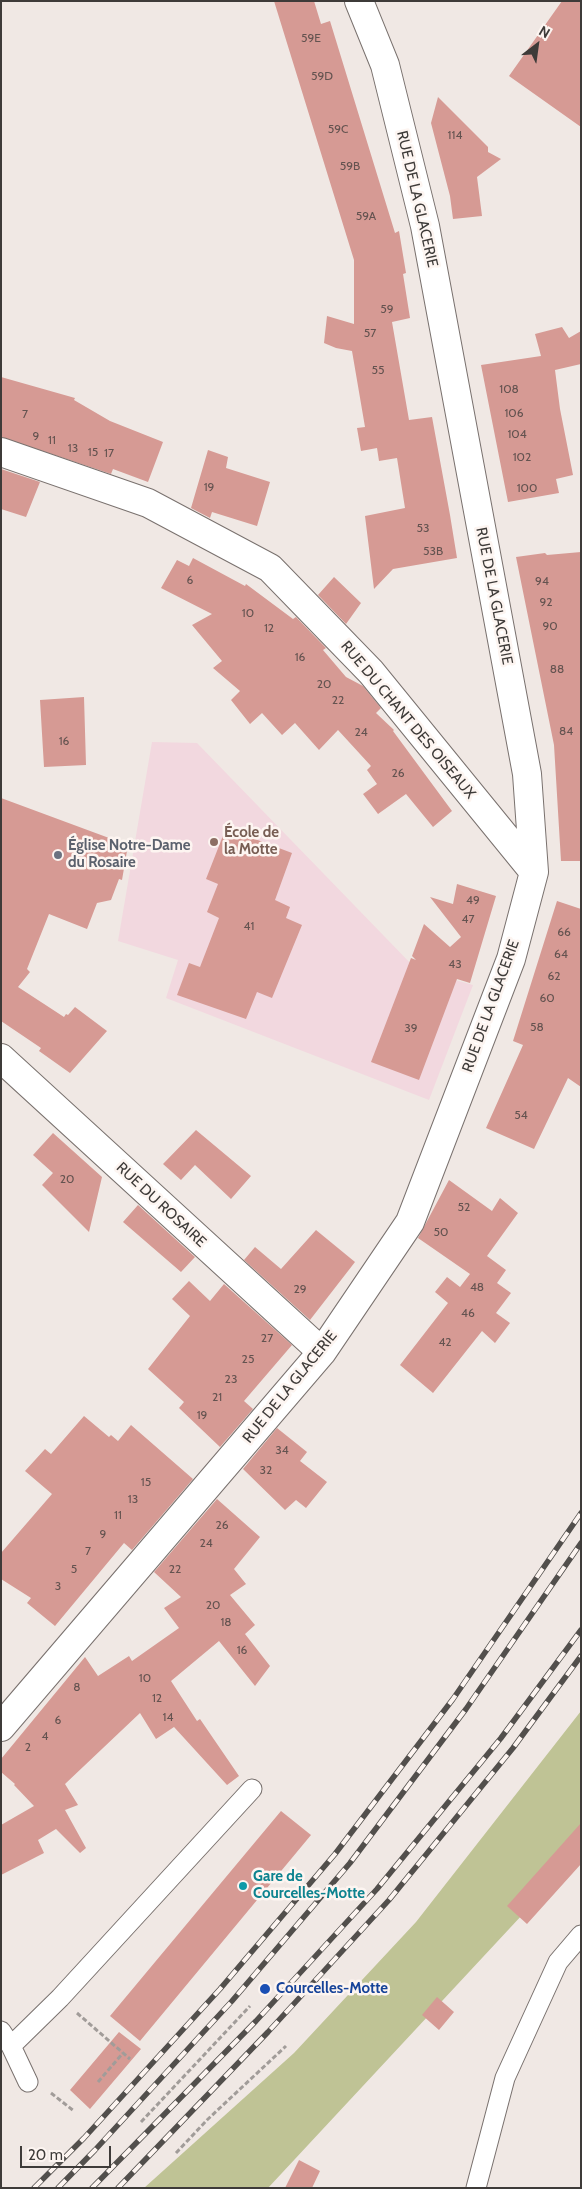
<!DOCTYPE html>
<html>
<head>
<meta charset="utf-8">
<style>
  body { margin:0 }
  #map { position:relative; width:582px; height:2189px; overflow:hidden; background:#f0e8e4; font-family:Cabin,sans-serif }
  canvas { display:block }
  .frame { position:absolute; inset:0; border:2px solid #3e3b39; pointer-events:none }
  .north { position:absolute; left:512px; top:20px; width:50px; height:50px; -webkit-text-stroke:4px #fdf5f1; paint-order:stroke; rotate:30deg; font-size:14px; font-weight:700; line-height:20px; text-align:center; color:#3e3b39 }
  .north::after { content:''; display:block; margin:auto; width:18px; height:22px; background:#3e3b39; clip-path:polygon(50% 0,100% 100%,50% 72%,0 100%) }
  .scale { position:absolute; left:20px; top:2146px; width:91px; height:22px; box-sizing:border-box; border:2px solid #3e3b39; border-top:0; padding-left:6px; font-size:15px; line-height:18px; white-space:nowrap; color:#3e3b39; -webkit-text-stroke:4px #fdf5f1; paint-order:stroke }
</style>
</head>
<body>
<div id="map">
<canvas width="582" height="2189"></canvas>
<div class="frame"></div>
<div class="north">N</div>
<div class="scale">20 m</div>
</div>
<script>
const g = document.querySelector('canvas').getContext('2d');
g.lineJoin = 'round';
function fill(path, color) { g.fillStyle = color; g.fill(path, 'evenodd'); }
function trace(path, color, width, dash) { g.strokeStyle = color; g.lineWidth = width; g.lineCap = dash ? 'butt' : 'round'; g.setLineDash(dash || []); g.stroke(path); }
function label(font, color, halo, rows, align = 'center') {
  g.font = font + ' Cabin,sans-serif'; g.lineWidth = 5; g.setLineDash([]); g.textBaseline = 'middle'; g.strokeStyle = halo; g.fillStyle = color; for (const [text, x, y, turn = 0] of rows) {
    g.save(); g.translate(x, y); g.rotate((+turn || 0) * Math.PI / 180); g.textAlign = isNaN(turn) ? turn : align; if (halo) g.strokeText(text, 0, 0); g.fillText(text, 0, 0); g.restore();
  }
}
const education = new Path2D(`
  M 152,742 L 197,743 L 416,969 L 473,985 L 429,1100 L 166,998 L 178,960 L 118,941 Z`);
const green = new Path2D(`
  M 581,1711 L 581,1828 L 523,1914 L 268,2188 L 144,2188 L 294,2053 L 416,1922 Z`);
const building = new Path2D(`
  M 274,1 L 314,1 L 321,24 L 330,21 L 395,233 L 399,231 L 406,273 L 403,274 L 410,318 L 392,322 L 409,420 L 432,417 L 450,515 L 457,558 L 393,569 L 374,589 L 365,516 L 405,508 L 397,458 L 379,461 L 377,448 L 361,451 L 357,428 L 365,427 L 352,351 L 336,348 L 324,343 L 327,316 L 354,324 L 354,260 Z
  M 562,1 L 581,1 L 581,127 L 509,76 Z
  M 438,97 L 488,147 L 488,152 L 501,159 L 477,177 L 482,216 L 453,219 L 450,196 L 431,123 Z
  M 562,327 L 569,338 L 581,331 L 581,364 L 555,370 L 560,409 L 573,475 L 556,479 L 559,493 L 508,502 L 481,365 L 541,356 L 535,334 Z
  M 1,377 L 75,398 L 74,400 L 110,421 L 163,442 L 148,482 L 113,469 L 111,474 L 1,437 Z
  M 208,450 L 228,457 L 226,468 L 270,482 L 257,526 L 212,512 L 210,518 L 191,508 Z
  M 1,469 L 40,482 L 26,517 L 1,509 Z
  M 581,552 L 581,861 L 561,861 L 554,745 L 516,557 L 545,553 L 547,555 Z
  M 193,558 L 245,586 L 246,584 L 293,619 L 296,617 L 326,648 L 323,650 L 346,677 L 363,686 L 381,708 L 376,713 L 394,730 L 393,731 L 452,811 L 433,827 L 406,794 L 378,814 L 363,794 L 377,784 L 367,770 L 371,766 L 338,730 L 319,750 L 295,723 L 282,735 L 262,713 L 250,724 L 231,700 L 240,691 L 213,668 L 222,661 L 192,625 L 212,614 L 161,588 L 177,560 L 189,566 Z
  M 334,577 L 361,603 L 346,624 L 318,595 Z
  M 84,697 L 86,765 L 44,767 L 40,700 Z
  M 1,798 L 128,845 L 122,880 L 119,879 L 111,900 L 97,903 L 87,929 L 49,914 L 27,969 L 30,972 L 18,987 L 64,1017 L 66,1014 L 68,1015 L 75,1007 L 107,1031 L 70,1073 L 39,1051 L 41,1048 L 1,1021 Z
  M 226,828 L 292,853 L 275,900 L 290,907 L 286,918 L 302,925 L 272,998 L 257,992 L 246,1019 L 177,995 L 189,963 L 200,967 L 219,918 L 207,912 L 218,884 L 206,879 Z
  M 457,884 L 496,896 L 470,983 L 457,979 L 419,1080 L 371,1062 L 411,958 L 416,960 L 412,956 L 424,924 L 450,947 L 461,937 L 430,897 L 453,904 Z
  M 557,901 L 581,909 L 581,1087 L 568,1078 L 534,1149 L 486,1128 L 523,1045 L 513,1041 Z
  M 196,1130 L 251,1176 L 231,1199 L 195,1165 L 181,1180 L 163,1164 Z
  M 53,1133 L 102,1177 L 89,1232 L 42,1185 L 53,1173 L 33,1155 Z
  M 449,1180 L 492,1211 L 500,1198 L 518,1213 L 487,1256 L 506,1270 L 497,1283 L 511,1293 L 496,1313 L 510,1323 L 495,1343 L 482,1331 L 433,1393 L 400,1365 L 448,1303 L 435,1292 L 447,1277 L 460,1287 L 470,1274 L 418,1238 Z
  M 138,1205 L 195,1257 L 181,1272 L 123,1222 Z
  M 316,1230 L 355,1262 L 310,1320 L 244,1260 L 255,1247 L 281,1269 Z
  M 189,1281 L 210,1301 L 224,1284 L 292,1345 L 244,1401 L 253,1409 L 220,1447 L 179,1408 L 184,1402 L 148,1369 L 190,1316 L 172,1299 Z
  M 84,1416 L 109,1437 L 111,1435 L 118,1441 L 131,1425 L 193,1479 L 132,1550 L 124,1543 L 55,1626 L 27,1603 L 31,1598 L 1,1579 L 1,1553 L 52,1494 L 25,1471 L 45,1449 L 51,1454 Z
  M 277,1428 L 307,1452 L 300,1461 L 327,1482 L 306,1508 L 296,1500 L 285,1510 L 243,1469 Z
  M 217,1499 L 260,1537 L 234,1569 L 246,1584 L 230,1595 L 255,1625 L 245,1634 L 270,1666 L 255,1686 L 219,1641 L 171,1681 L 197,1721 L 200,1719 L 239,1776 L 227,1785 L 174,1727 L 156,1739 L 140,1713 L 65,1784 L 78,1805 L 65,1810 L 86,1848 L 80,1853 L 56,1829 L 38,1840 L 44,1853 L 1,1875 L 1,1825 L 34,1806 L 14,1785 L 15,1784 L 1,1772 L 1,1759 L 85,1657 L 98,1676 L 129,1656 L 132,1661 L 179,1628 L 164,1608 L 181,1597 L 154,1572 Z
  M 281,1811 L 311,1835 L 140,2041 L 110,2016 Z
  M 581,1823 L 581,1864 L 527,1924 L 507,1906 Z
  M 437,1997 L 454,2012 L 439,2030 L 422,2015 Z
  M 119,2032 L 141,2049 L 90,2109 L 70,2090 Z
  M 299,2160 L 320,2171 L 312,2188 L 285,2188 Z`);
const path = new Path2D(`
  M 77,2013 L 130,2059
  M 98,2082 L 123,2053
  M 51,2093 L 74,2111
  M 141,2122 L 250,2006
  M 176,2153 L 207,2120 L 286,2046`);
const service = new Path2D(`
  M 1,2031 L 11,2046 L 28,2082
  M 11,2046 L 60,1998 L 252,1789
  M 476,2188 L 505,2078 L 558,1962 L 581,1935`);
const minor = new Path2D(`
  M 1,452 L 148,503 L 270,568 L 371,672 L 534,872
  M 1,1058 L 322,1352
  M 1,1727 L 322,1352 L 410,1222 L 511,959 L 534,872 L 527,774 L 425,226 L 385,65 L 359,1`);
const rail = new Path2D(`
  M 34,2188 L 84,2138 L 220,1989 L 335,1854 L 453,1699 L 581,1513
  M 58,2188 L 95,2150 L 232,2001 L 350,1863 L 466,1709 L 581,1543
  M 92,2188 L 256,2021 L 377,1889 L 501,1738 L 581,1630
  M 118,2188 L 268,2032 L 389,1900 L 513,1748 L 581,1656`);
const markers = [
  [214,842,5,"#8d6e63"],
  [58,855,5,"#6b7280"],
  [243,1886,5,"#0f9aa8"],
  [265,1989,6,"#1a4fb4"]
];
const numberNames = [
  ["59E",311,38],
  ["59D",322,76],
  ["59C",338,129],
  ["114",455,135],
  ["59B",350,166],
  ["59A",366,216],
  ["59",387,309],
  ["57",370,333],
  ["55",378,370],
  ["108",509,389],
  ["106",514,413],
  ["7",25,414],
  ["104",517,434],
  ["9",36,436],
  ["11",52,440],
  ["13",73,448],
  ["15",93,452],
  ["17",109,453],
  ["102",522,457],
  ["19",209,487],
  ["100",527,488],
  ["53",423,528],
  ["53B",433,551],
  ["6",190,580],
  ["94",542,581],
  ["92",546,602],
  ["10",248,613],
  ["90",550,626],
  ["12",269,628],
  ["16",300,657],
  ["88",557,669],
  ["20",324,684],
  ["22",338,700],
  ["84",566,731],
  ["24",361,732],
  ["16",64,741],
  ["26",398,773],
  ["49",473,900],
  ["47",468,919],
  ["41",249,926],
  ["66",564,932],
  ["64",561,954],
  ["43",455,964],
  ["62",554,976],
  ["60",547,998],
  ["58",537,1027],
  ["39",411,1028],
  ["54",521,1115],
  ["20",67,1179],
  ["52",464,1207],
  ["50",441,1232],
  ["48",477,1287],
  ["29",300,1289],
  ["46",468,1313],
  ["27",267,1338],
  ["42",445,1342],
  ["25",248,1359],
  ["23",231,1379],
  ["21",217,1397],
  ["19",202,1415],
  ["34",282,1450],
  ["32",266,1470],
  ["15",146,1482],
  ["13",133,1499],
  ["11",118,1515],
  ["26",222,1525],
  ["9",103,1534],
  ["24",206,1543],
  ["7",88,1551],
  ["5",74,1569],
  ["22",175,1569],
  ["3",58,1586],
  ["20",213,1605],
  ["18",226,1622],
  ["16",242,1650],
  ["10",145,1678],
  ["8",77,1687],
  ["12",157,1698],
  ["14",168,1717],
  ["6",58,1720],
  ["4",45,1736],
  ["2",28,1747]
];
const streetNames = [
  ["RUE DE LA GLACERIE",417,199,77],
  ["RUE DE LA GLACERIE",494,596,79],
  ["RUE DU CHANT DES OISEAUX",408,720,50],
  ["RUE DE LA GLACERIE",491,1006,-70],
  ["RUE DU ROSAIRE",161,1205,43],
  ["RUE DE LA GLACERIE",290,1387,-51]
];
const educationNames = [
  ["École de",224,833],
  ["la Motte",224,850]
];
const worshipNames = [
  ["Église Notre-Dame",68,846],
  ["du Rosaire",68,863]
];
const cultureNames = [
  ["Gare de",253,1877],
  ["Courcelles-Motte",253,1894]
];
const transitNames = [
  ["Courcelles-Motte",276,1989]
];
fill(education, '#f2d8df');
fill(green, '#bfc395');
fill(building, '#d69a94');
trace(service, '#79716e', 21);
trace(minor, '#79716e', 30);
trace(path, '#a19c99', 3, [5, 2.5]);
trace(service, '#fff', 19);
trace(minor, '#fff', 28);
trace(rail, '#524f4c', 5.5);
trace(rail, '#fdf5f1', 4, [11]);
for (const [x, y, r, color] of markers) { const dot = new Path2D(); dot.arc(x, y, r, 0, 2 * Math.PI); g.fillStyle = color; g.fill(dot); trace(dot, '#fdf5f1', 2); }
label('12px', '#645350', null, numberNames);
label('15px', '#3e3b39', '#fdf5f1', streetNames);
label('bold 15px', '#785e54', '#fdf5f1', educationNames, 'left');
label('bold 15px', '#5b616d', '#fdf5f1', worshipNames, 'left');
label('bold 15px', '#0d838f', '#fdf5f1', cultureNames, 'left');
label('bold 15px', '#164399', '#fdf5f1', transitNames, 'left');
</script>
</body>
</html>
